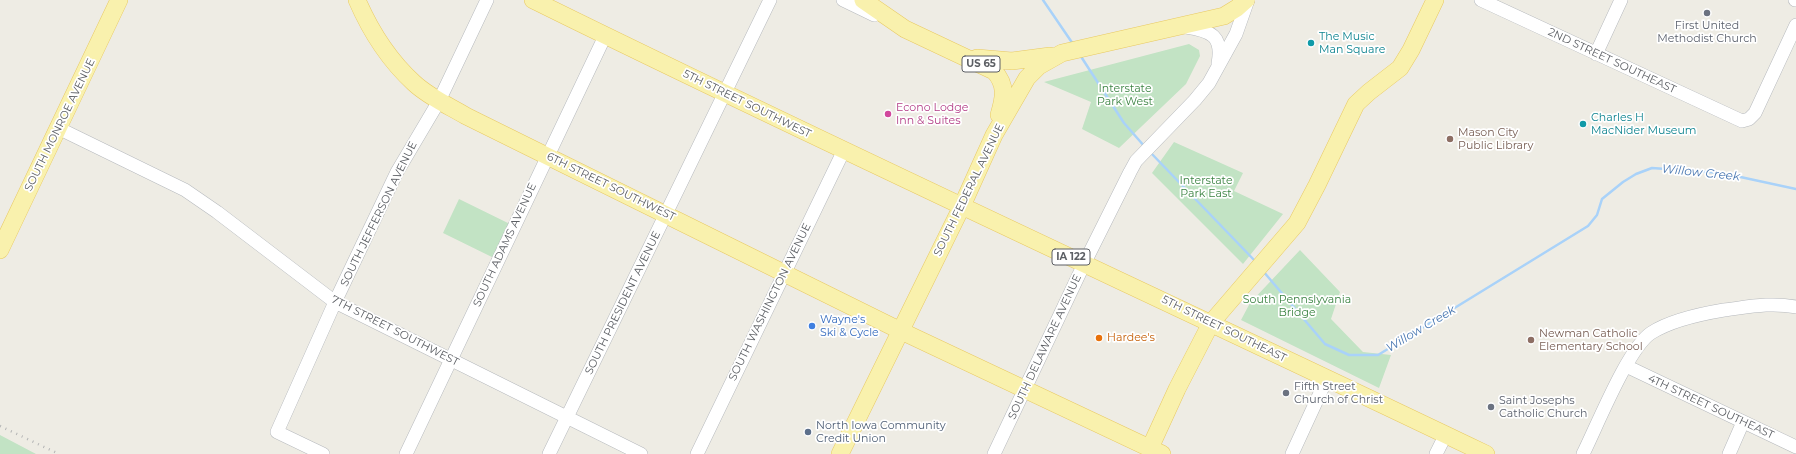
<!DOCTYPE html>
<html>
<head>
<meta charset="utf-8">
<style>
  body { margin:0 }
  canvas { display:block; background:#eeece4 }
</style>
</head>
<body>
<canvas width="1796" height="454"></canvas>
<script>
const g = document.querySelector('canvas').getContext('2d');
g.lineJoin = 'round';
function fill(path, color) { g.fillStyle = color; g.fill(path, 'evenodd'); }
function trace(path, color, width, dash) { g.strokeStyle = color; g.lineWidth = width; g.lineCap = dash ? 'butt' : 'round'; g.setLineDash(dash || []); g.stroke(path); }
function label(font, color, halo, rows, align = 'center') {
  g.font = font + ' Montserrat,sans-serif'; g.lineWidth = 3.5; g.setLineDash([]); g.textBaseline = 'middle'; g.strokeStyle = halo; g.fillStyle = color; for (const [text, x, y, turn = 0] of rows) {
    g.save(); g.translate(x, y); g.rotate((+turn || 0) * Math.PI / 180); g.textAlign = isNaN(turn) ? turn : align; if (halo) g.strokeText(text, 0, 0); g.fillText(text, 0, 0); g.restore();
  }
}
const green = new Path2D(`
  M 1189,44 L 1199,50 L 1200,56 L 1186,84 L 1119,148 L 1082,129 L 1091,102 L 1044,82 Z
  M 1174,142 L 1243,173 L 1234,191 L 1283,214 L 1243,264 L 1152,173 Z
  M 459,199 L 514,226 L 498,260 L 443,233 Z
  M 1300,250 L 1340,292 L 1331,319 L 1363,352 L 1391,355 L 1379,388 L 1241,320 L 1250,303 Z
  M 0,435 L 36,454 L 0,454 Z`);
const stream = new Path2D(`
  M 1043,0 L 1073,44
  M 1080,55 L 1124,123 L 1145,147
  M 1150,152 L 1256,262
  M 1263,271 L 1325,344 L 1349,355 L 1378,355 L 1588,226 L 1597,215 L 1602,199 L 1623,182 L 1636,174 L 1652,168 L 1722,173 L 1796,189`);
const minor = new Path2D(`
  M 843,0 L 874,15
  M 1481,0 L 1742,121 L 1749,119 L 1755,113 L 1796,25
  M 1795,0 L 1796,0
  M 1186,27 C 1212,31 1223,36 1218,64
  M 1596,54 L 1621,0
  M 58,128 L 185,190 L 217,212 L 335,302 L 641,454
  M 1626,366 L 1796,447
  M 323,454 L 277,432 L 335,302 L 397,172 L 439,101 L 487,0
  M 406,454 L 605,36
  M 549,454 L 770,0
  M 697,454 L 844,150
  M 994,454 L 1084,264 L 1130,172 L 1136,161 L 1195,100 L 1209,83 L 1236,34 L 1248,0
  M 1292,454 L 1327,378
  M 1436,454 L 1446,434
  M 1583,454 C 1597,426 1628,348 1651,333 C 1671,320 1700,314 1724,310 C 1748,307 1771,302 1796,307
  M 1729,454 L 1743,422`);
const major = new Path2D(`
  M 357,0 C 370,30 390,61 414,83 C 429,97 449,106 466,116 L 901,331 L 1162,454
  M 533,0 C 849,156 1169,302 1486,454
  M 863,0 L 905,29 L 994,71 C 1007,85 1004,98 999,115
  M 977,58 L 1012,61 L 1050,56
  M 0,250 L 119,0
  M 1150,448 L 1177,389 L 1211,323 L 1297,223 L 1317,185 L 1356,104 L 1369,92 L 1400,68 L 1411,50 L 1435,0
  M 840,454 L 962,206 L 994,135 L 1027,78 L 1039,66 L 1062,53 L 1224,16 L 1237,8 L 1246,0`);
const rail = new Path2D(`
  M 0,426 L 59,454`);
const markers = [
  [1707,13,4,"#6b7280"],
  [1311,43,4,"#0f9aa8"],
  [888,114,4,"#d1479c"],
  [1583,124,4,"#0f9aa8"],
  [1450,139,4,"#8d6e63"],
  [812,326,4,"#3f7fe0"],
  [1099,338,4,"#e8710a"],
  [1531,340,4,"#8d6e63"],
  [1286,393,4,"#6b7280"],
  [1491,407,4,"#6b7280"],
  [808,432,4,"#5c6f8a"]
];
const shields = [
  [981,64,38],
  [1071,257,38]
];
const shieldNames = [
  ["US 65",981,64],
  ["IA 122",1071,257]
];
const worshipNames = [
  ["First United",1707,26,"center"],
  ["Methodist Church",1707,39,"center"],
  ["Fifth Street",1294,387],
  ["Church of Christ",1294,400],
  ["Saint Josephs",1499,401],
  ["Catholic Church",1499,414]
];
const cultureNames = [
  ["The Music",1319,37],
  ["Man Square",1319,50],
  ["Charles H",1591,118],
  ["MacNider Museum",1591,131]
];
const streetNames = [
  ["2ND STREET SOUTHEAST",1612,61,25],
  ["5TH STREET SOUTHWEST",747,104,26],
  ["SOUTH MONROE AVENUE",60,125,-64],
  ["6TH STREET SOUTHWEST",611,187,26],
  ["SOUTH FEDERAL AVENUE",969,190,-64],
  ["SOUTH JEFFERSON AVENUE",379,214,-64],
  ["SOUTH ADAMS AVENUE",505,245,-65],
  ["SOUTH WASHINGTON AVENUE",770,302,-64],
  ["SOUTH PRESIDENT AVENUE",623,303,-64],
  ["5TH STREET SOUTHEAST",1224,329,26],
  ["7TH STREET SOUTHWEST",395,331,27],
  ["SOUTH DELAWARE AVENUE",1045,347,-65],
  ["4TH STREET SOUTHEAST",1711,407,25]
];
const parkNames = [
  ["Interstate",1125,89],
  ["Park West",1125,102],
  ["Interstate",1206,181],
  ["Park East",1206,194],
  ["South Pennslyvania",1297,300],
  ["Bridge",1297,313]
];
const hotelNames = [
  ["Econo Lodge",896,108],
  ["Inn & Suites",896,121]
];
const educationNames = [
  ["Mason City",1458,133],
  ["Public Library",1458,146],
  ["Newman Catholic",1539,334],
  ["Elementary School",1539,347]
];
const shopNames = [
  ["Wayne's",820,320],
  ["Ski & Cycle",820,333]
];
const foodNames = [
  ["Hardee's",1107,338]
];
const serviceNames = [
  ["North Iowa Community",816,426],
  ["Credit Union",816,439]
];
const waterNames = [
  ["Willow Creek",1701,173,6],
  ["Willow Creek",1421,329,-31]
];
fill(green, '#c2e3c4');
trace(stream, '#a9d2f9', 2.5);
trace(minor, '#b6b9bd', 14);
trace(major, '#e8c963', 18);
trace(minor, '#fff', 13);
trace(major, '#f9f1ad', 17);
trace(rail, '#b4b5b5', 2.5, [1, 5]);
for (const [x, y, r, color] of markers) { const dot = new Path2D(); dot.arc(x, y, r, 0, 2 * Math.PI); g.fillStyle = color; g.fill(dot); trace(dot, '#fff', 1.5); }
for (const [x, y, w] of shields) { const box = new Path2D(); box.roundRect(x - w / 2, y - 8, w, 16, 3); g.fillStyle = '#fff'; g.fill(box); trace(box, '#5c5f64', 1); }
label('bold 10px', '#5c5f64', null, shieldNames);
label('11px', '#5b616d', '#fff', worshipNames, 'left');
label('11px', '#0d838f', '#fff', cultureNames, 'left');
label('11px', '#5c5f64', '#fff', streetNames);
label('11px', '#3b8342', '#fff', parkNames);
label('11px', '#b23c85', '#fff', hotelNames, 'left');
label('11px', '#785e54', '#fff', educationNames, 'left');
label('11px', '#366cbe', '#fff', shopNames, 'left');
label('11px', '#c56008', '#fff', foodNames, 'left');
label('11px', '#4e5e75', '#fff', serviceNames, 'left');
label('italic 12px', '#4a78b2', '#fff', waterNames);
</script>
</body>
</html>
